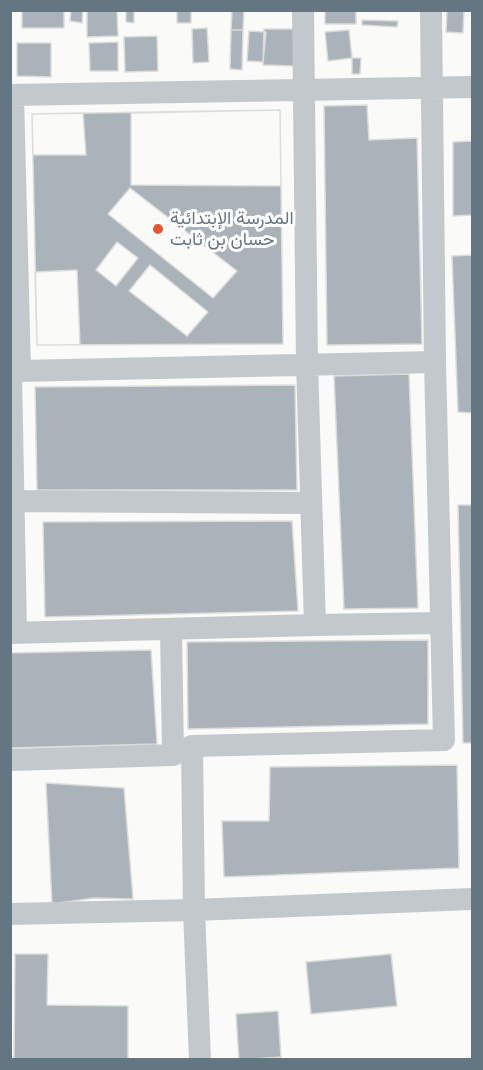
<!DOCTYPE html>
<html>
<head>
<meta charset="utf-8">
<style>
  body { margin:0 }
  #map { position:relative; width:483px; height:1070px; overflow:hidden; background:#fafaf8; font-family:"Fira Sans",sans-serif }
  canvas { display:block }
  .frame { position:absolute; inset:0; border:12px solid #657683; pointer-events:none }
</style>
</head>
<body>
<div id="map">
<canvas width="483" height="1070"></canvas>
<div class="frame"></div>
</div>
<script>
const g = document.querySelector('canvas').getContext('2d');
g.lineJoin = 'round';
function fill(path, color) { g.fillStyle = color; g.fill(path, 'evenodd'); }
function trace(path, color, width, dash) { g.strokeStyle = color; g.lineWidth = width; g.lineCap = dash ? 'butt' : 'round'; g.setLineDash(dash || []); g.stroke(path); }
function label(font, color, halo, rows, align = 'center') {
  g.font = font + ' "Fira Sans",Vazirmatn,sans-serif'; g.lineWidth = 6; g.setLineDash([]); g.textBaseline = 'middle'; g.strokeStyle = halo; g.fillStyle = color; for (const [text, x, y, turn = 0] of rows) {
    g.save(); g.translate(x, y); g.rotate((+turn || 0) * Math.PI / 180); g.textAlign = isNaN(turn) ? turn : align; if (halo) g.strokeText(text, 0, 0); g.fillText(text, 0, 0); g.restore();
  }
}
const building = new Path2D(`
  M 22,10 L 64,10 L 64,28 L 22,28 Z
  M 71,10 L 83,10 L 82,23 L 70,21 Z
  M 87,10 L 117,10 L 118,36 L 87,37 Z
  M 126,10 L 134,10 L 134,23 L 126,22 Z
  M 177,10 L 191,10 L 191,23 L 177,23 Z
  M 232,10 L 244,10 L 243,30 L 231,30 Z
  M 325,10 L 356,10 L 356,24 L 325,24 Z
  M 447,10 L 464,10 L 463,33 L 446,32 Z
  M 362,20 L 398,21 L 397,27 L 362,25 Z
  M 207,28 L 209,62 L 193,63 L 192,29 Z
  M 264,29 L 294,29 L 294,66 L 263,65 Z
  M 231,30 L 243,30 L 242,70 L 230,69 Z
  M 349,30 L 352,58 L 328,61 L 325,32 Z
  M 249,31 L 266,32 L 263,62 L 247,61 Z
  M 157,36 L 158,71 L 125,72 L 124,37 Z
  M 118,42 L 118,71 L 90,71 L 89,43 Z
  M 17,43 L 51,43 L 51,77 L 17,76 Z
  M 352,58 L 361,58 L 360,74 L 352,74 Z
  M 367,105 L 369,140 L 417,138 L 422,344 L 327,345 L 324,106 Z
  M 280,110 L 281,186 L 131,185 L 131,113 Z
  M 280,110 L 283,344 L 37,345 L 32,114 Z
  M 83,113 L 86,155 L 33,155 L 32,114 Z
  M 472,141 L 472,215 L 453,216 L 453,142 Z
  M 130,188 L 237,271 L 213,298 L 108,214 Z
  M 117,242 L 138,258 L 116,286 L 96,270 Z
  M 472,255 L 472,413 L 458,412 L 452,256 Z
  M 150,265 L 208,312 L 187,336 L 129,291 Z
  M 77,270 L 80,345 L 37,345 L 35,272 Z
  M 409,374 L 418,608 L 344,609 L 334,376 Z
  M 295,385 L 297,490 L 37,490 L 35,387 Z
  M 458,505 L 472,505 L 472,743 L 463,743 Z
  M 292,521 L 298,611 L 45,617 L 43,522 Z
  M 428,640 L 428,724 L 188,729 L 187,642 Z
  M 151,650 L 157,744 L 10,748 L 10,653 Z
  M 457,765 L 459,868 L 224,877 L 222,821 L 269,821 L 270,767 Z
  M 46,783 L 124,788 L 133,899 L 94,898 L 52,904 Z
  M 15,954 L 48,954 L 47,1005 L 128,1006 L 128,1060 L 14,1060 Z
  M 391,954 L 397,1006 L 311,1014 L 306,962 Z
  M 278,1011 L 281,1057 L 239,1060 L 236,1014 Z`);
const street = new Path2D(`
  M 10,95 L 472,87
  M 13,96 L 20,371
  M 10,373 L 20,371 L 435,362
  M 11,373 L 16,633
  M 13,501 L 311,503
  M 315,625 L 440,623
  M 171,629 L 173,755
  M 10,633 L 315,625 L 307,363 L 303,10
  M 192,746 L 194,910 L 200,1060
  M 10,760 L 173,755 L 192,746 L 444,740 L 435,362 L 431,10
  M 10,914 L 194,910 L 472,899`);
const markers = [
  [158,229,6,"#e4572e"]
];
const poiNames = [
  ["المدرسة الإبتدائية",170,219],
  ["حسان بن ثابت",170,240]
];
fill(building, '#aab3b9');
trace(building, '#dcdcda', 1.5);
trace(street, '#c3c8cc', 22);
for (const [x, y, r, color] of markers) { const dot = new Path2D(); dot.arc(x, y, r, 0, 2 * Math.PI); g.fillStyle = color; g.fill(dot); trace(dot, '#fff', 2); }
label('18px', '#657683', '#fff', poiNames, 'left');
</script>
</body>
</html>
